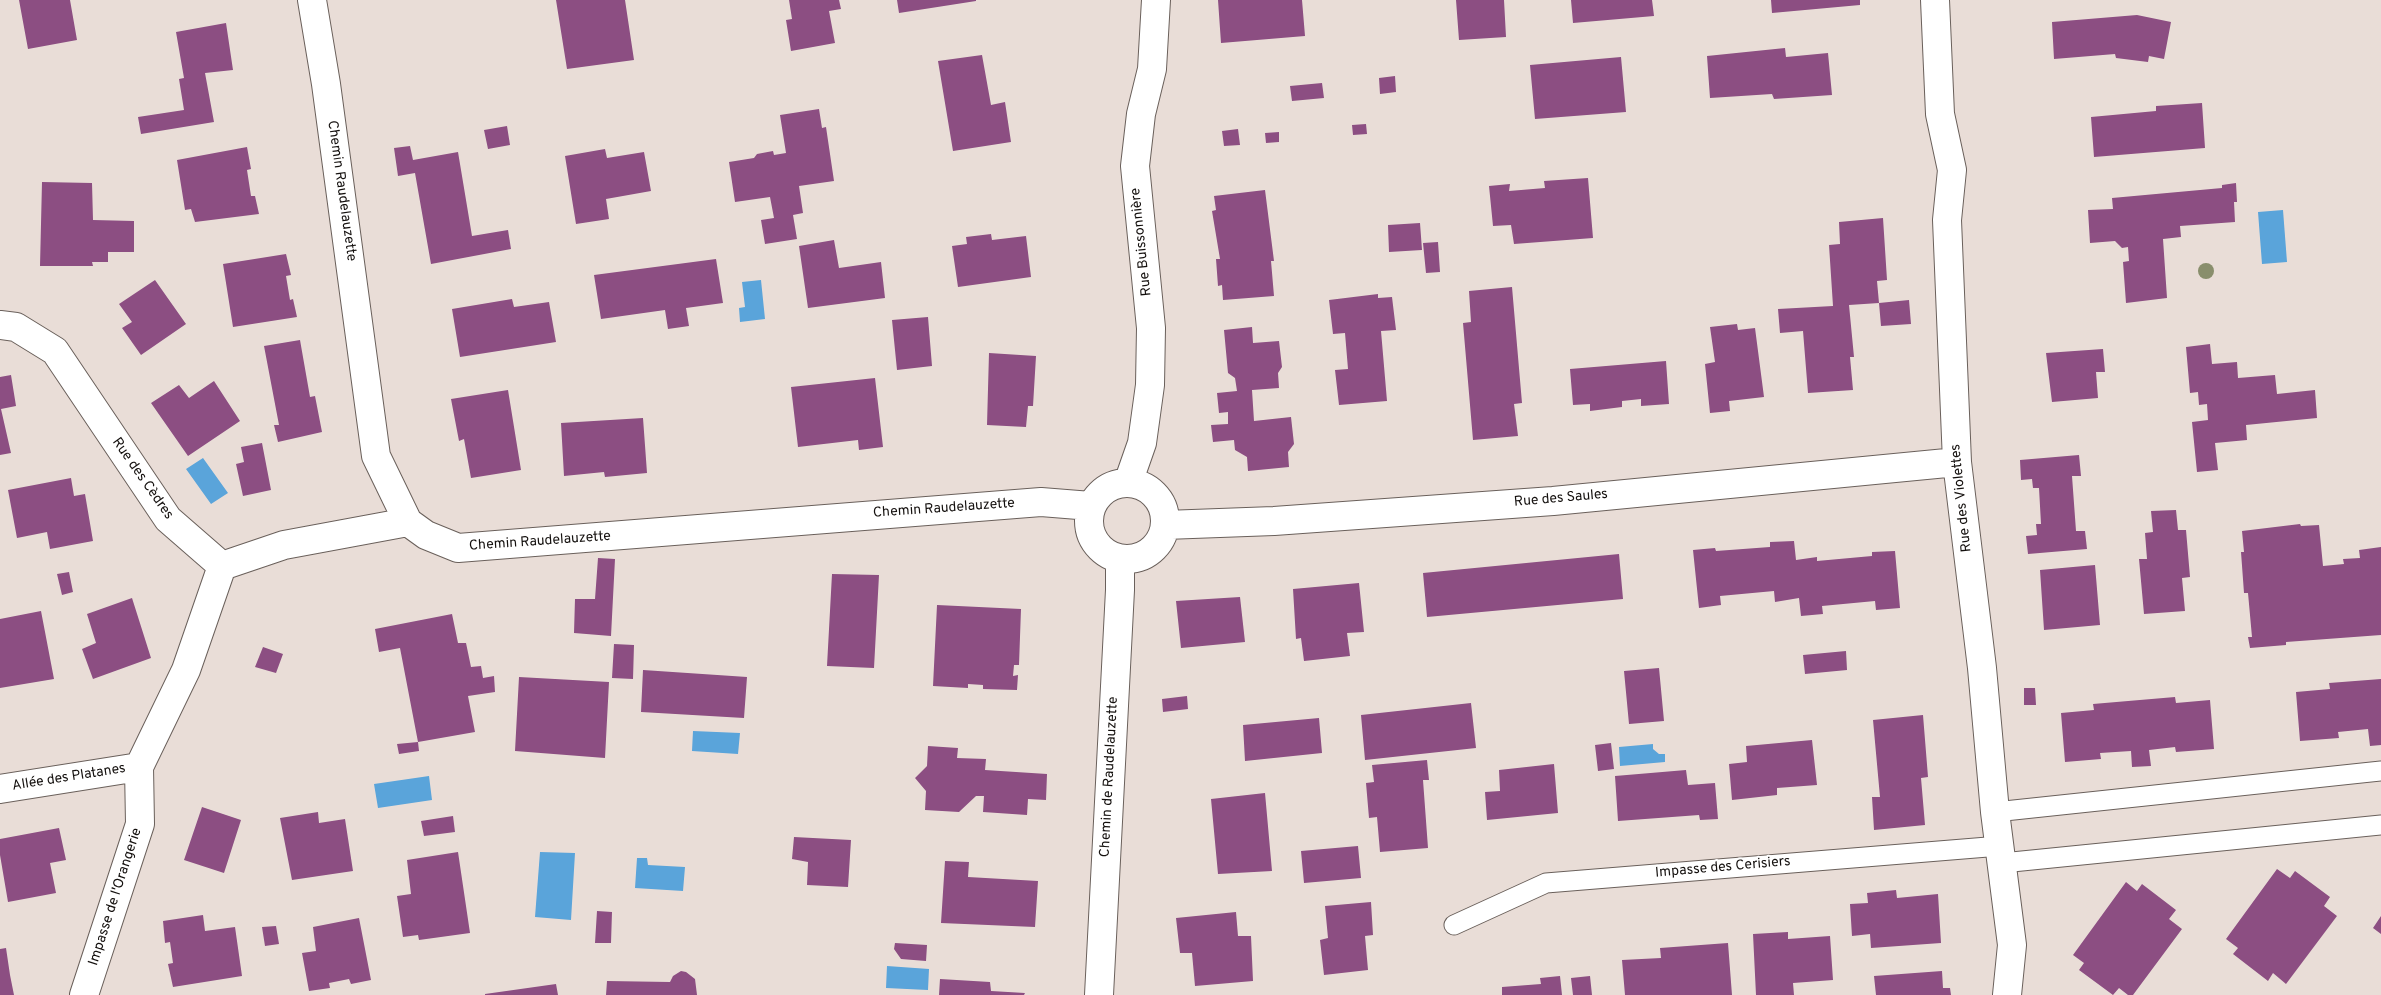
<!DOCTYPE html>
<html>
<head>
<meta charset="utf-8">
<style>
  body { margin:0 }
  canvas { display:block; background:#e9ddd7 }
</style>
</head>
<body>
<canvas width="2381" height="995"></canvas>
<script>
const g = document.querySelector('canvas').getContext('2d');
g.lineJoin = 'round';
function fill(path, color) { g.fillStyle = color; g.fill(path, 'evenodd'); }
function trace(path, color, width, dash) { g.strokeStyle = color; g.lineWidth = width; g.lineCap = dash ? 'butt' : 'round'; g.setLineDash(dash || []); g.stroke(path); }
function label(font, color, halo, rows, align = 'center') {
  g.font = font + ' Overpass,sans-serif'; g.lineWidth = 4; g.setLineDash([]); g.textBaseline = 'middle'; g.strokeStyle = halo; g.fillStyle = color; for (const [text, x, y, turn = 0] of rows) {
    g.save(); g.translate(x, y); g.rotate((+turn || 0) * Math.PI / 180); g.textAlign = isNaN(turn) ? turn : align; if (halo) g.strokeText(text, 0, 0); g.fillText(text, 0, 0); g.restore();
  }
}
const water = new Path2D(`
  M 2283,210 L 2287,262 L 2262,264 L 2258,212 Z
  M 761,280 L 765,319 L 740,322 L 739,308 L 745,307 L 742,282 Z
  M 203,458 L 228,493 L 211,504 L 186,469 Z
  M 693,731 L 740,733 L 738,754 L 692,751 Z
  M 1653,744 L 1653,749 L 1659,754 L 1665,754 L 1665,762 L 1620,766 L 1619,747 Z
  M 429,776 L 432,800 L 378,808 L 374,784 Z
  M 540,852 L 575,853 L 571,920 L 535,917 Z
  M 637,858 L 647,858 L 648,865 L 685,867 L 683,891 L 635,888 Z
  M 887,966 L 929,969 L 928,990 L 886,988 Z`);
const building = new Path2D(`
  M 19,0 L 70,0 L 77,40 L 28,49 Z
  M 556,0 L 625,0 L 634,60 L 567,69 Z
  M 789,0 L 839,0 L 841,9 L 829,11 L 835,43 L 791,51 L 786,20 L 792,19 Z
  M 897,0 L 976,0 L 976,1 L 899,13 Z
  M 1218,0 L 1302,0 L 1305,36 L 1221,43 Z
  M 1456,0 L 1504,0 L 1506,37 L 1459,40 Z
  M 1571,0 L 1652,0 L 1654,16 L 1573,23 Z
  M 1771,0 L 1860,0 L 1860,5 L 1772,13 Z
  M 2137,15 L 2171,22 L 2164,59 L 2149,56 L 2148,62 L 2116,58 L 2115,54 L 2054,59 L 2052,22 Z
  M 226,23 L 233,70 L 205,73 L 214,122 L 141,134 L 138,117 L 184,110 L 179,79 L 184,78 L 176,32 Z
  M 1785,48 L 1786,57 L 1828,53 L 1832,95 L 1774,99 L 1772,94 L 1710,98 L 1707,56 Z
  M 982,55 L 991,105 L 1005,102 L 1011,142 L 953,151 L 938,61 Z
  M 1621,57 L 1626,112 L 1535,119 L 1530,65 Z
  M 1395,76 L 1396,92 L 1380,94 L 1379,78 Z
  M 1322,83 L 1324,98 L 1292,101 L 1290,86 Z
  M 2202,103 L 2205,148 L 2094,157 L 2091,117 L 2156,111 L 2156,106 Z
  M 819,109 L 822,128 L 826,127 L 834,181 L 799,186 L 803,213 L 793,215 L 797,239 L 765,244 L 761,220 L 774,218 L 770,197 L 735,202 L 729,162 L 754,158 L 757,154 L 773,151 L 774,155 L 786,153 L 780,115 Z
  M 1366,124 L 1367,134 L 1353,135 L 1352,125 Z
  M 507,126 L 510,145 L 488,149 L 484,130 Z
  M 1238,129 L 1240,145 L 1224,146 L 1222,131 Z
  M 1279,132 L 1279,142 L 1266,143 L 1265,133 Z
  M 410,146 L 413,160 L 458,152 L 472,236 L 508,230 L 511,249 L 431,264 L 415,173 L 398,176 L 394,148 Z
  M 247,147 L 251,169 L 247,170 L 251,196 L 255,196 L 259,214 L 195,222 L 191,209 L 185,210 L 177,160 Z
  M 605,149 L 607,158 L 644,152 L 651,191 L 606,199 L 609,219 L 576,224 L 565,156 Z
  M 1588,178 L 1593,238 L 1514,244 L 1511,225 L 1493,226 L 1489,186 L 1510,184 L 1509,191 L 1545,188 L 1544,181 Z
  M 42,182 L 92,183 L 93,220 L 134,221 L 134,252 L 108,252 L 108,262 L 92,262 L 93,266 L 40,266 Z
  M 2236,183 L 2237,202 L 2234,202 L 2235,222 L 2180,226 L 2181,237 L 2163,239 L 2167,298 L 2126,303 L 2123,262 L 2129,261 L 2128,247 L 2122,248 L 2115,241 L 2090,243 L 2088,210 L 2113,209 L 2112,198 L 2222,188 L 2222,185 Z
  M 1265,190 L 1274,261 L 1271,261 L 1274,296 L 1223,300 L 1222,285 L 1218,286 L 1216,259 L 1220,259 L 1212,211 L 1216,210 L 1214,196 Z
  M 1883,218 L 1887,280 L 1877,281 L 1879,303 L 1849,305 L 1854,357 L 1850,357 L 1853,390 L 1808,393 L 1803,331 L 1780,333 L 1778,309 L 1833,306 L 1829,245 L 1840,244 L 1839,222 Z
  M 1420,223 L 1422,250 L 1389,252 L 1388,225 Z
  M 991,234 L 992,240 L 1026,236 L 1031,277 L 958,287 L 952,246 L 967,244 L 966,237 Z
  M 834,240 L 839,268 L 881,262 L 885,298 L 808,308 L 799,246 Z
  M 1438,242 L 1440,272 L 1426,273 L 1423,243 Z
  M 286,254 L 291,275 L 286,276 L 290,300 L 293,299 L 297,317 L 233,327 L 223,264 Z
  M 716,259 L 723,303 L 686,308 L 689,326 L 668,329 L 665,310 L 601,319 L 594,275 Z
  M 155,280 L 186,324 L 141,355 L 122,328 L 132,322 L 119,304 Z
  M 1512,287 L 1522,403 L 1514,404 L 1518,436 L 1473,440 L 1463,323 L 1471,322 L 1469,291 Z
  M 1378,294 L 1378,298 L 1392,297 L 1396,330 L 1381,331 L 1387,401 L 1339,405 L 1335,370 L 1348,369 L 1345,333 L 1333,334 L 1329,300 Z
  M 512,299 L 514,307 L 549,302 L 556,342 L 460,357 L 452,309 Z
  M 1909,300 L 1911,324 L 1881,326 L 1879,303 Z
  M 928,317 L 932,366 L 897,370 L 892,320 Z
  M 1737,324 L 1738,330 L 1755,328 L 1764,397 L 1729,401 L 1730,411 L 1710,413 L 1705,364 L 1715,362 L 1710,327 Z
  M 1252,327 L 1253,343 L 1279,341 L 1282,367 L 1278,373 L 1279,388 L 1252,390 L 1254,421 L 1291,417 L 1294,444 L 1288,452 L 1289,467 L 1248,471 L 1247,457 L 1235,450 L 1234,440 L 1213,442 L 1211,425 L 1228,424 L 1228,412 L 1219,413 L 1217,393 L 1237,391 L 1235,378 L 1228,373 L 1224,330 Z
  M 300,340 L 310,397 L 315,396 L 322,432 L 278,442 L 274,425 L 279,425 L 264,346 Z
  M 2210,344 L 2212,364 L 2237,362 L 2238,378 L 2275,375 L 2277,394 L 2315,390 L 2317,418 L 2246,425 L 2247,440 L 2215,443 L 2218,470 L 2197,472 L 2192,422 L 2208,420 L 2207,404 L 2199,405 L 2198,392 L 2190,393 L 2186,347 Z
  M 2103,349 L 2105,372 L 2096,372 L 2098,398 L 2052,402 L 2046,353 Z
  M 989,353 L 1036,356 L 1033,406 L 1028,406 L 1026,427 L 987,425 Z
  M 1666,361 L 1669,404 L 1641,406 L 1641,399 L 1622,401 L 1622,407 L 1590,411 L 1590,404 L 1573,405 L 1570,369 Z
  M 11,375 L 16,406 L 1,409 L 11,453 L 0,455 L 0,377 Z
  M 875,378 L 883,447 L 859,450 L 858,440 L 798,447 L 791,387 Z
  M 214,381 L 240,421 L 188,456 L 151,403 L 179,385 L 189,398 Z
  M 508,390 L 521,470 L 471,478 L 464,439 L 459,441 L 451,399 Z
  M 643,418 L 647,473 L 605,477 L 604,472 L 564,476 L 561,423 Z
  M 262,443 L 271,490 L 243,496 L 236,464 L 244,462 L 241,447 Z
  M 2079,455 L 2081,476 L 2072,476 L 2076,531 L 2085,531 L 2087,549 L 2028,554 L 2026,536 L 2037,535 L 2036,524 L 2041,524 L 2039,488 L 2033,488 L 2032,479 L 2021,480 L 2020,460 Z
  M 71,478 L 74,496 L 85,494 L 93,541 L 50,549 L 47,532 L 17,538 L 8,490 Z
  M 2176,510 L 2178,530 L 2186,530 L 2190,577 L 2182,578 L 2185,611 L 2144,614 L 2139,559 L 2147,559 L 2145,533 L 2153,532 L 2151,511 Z
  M 2300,524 L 2301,526 L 2319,525 L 2323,566 L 2344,564 L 2343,559 L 2360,558 L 2359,550 L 2381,547 L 2381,635 L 2286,642 L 2286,645 L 2250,648 L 2248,637 L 2252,637 L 2248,593 L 2244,593 L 2241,552 L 2244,552 L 2242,531 Z
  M 1794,541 L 1796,560 L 1817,557 L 1817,561 L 1872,556 L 1872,552 L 1895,551 L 1900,608 L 1876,610 L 1875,601 L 1822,606 L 1823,614 L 1801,616 L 1799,598 L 1775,602 L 1774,591 L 1720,596 L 1721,605 L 1699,608 L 1693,550 L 1715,548 L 1716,551 L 1770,547 L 1770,542 Z
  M 1619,554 L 1623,599 L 1427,617 L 1423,573 Z
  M 598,558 L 615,559 L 611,636 L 574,633 L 575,599 L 595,599 Z
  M 2095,565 L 2100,625 L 2044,630 L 2040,570 Z
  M 69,572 L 73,592 L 62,595 L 57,574 Z
  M 832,574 L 879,575 L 874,668 L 827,666 Z
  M 1359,583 L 1364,632 L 1347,633 L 1350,656 L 1304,661 L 1301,638 L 1296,639 L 1293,589 Z
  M 1240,597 L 1245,642 L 1181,648 L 1176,601 Z
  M 132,598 L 151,658 L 93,679 L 82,649 L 96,643 L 87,614 Z
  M 937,605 L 1021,609 L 1019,665 L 1014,665 L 1013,676 L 1018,675 L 1017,690 L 983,689 L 983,685 L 968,684 L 968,688 L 933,686 Z
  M 41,611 L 54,679 L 0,688 L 0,619 Z
  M 452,614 L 458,643 L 466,643 L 471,667 L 481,666 L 483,678 L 494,676 L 495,692 L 468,696 L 475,732 L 418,742 L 400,648 L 379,652 L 375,629 Z
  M 614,644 L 634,645 L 633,679 L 612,678 Z
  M 263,647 L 283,654 L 276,673 L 255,667 Z
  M 1846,651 L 1847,670 L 1805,674 L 1803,655 Z
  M 1659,668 L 1664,721 L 1629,724 L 1624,671 Z
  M 643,670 L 747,677 L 744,718 L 641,712 Z
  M 519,677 L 609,682 L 605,758 L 515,751 Z
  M 2381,679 L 2381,745 L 2370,746 L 2368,729 L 2338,732 L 2339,738 L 2300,741 L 2296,692 L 2330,689 L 2329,683 Z
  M 2024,688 L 2035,688 L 2036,705 L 2024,705 Z
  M 1187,696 L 1188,709 L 1163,712 L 1162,699 Z
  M 2175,697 L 2176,703 L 2210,700 L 2214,749 L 2176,752 L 2175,747 L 2149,750 L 2151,766 L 2132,767 L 2131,751 L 2100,753 L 2101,759 L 2065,762 L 2061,713 L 2094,710 L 2093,704 Z
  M 1471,703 L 1476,748 L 1365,760 L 1361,715 Z
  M 1923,715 L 1928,777 L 1921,778 L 1925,825 L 1874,830 L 1872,797 L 1880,797 L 1873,720 Z
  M 1319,718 L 1322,753 L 1245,761 L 1243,725 Z
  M 1812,740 L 1817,785 L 1777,788 L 1777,795 L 1732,800 L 1729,764 L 1747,762 L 1746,746 Z
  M 418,742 L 419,751 L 399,754 L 397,744 Z
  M 1611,743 L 1614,769 L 1598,771 L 1595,745 Z
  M 928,746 L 958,748 L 957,758 L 986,759 L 985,770 L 1047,774 L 1046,800 L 1028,799 L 1027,815 L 983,812 L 984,796 L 976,796 L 959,812 L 925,810 L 926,791 L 915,778 L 927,766 Z
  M 1427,760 L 1429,780 L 1423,780 L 1428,848 L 1380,852 L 1377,817 L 1369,818 L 1366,783 L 1374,782 L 1372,765 Z
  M 1554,764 L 1558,813 L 1487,820 L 1485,792 L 1500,791 L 1499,770 Z
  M 1686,770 L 1688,785 L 1715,783 L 1718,819 L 1700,820 L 1699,815 L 1618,821 L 1615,776 Z
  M 1265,793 L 1272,871 L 1218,874 L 1211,799 Z
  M 202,807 L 241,820 L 224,873 L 184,860 Z
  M 318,812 L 319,823 L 345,819 L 353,871 L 292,880 L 280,818 Z
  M 453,816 L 455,832 L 424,836 L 421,821 Z
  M 59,828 L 66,860 L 50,863 L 56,893 L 8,902 L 0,855 L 0,839 Z
  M 794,837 L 851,840 L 848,887 L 807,885 L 808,862 L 792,859 Z
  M 1358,846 L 1361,878 L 1304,883 L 1301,851 Z
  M 458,852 L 470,933 L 419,940 L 418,935 L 403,937 L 397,896 L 411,894 L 407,860 Z
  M 945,861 L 969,862 L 968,877 L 1038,881 L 1035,927 L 941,923 Z
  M 2277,869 L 2290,878 L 2295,871 L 2330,897 L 2324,906 L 2337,916 L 2286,984 L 2273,973 L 2268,981 L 2233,954 L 2238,948 L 2226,939 Z
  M 2126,882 L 2137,891 L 2142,884 L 2176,910 L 2169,919 L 2182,929 L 2133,995 L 2128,995 L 2119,988 L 2113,995 L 2079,970 L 2084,963 L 2073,955 Z
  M 1896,890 L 1897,898 L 1938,894 L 1941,943 L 1871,948 L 1870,934 L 1852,936 L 1850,904 L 1868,903 L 1867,893 Z
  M 1371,902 L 1373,935 L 1365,936 L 1368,970 L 1324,975 L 1320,940 L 1328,938 L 1325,906 Z
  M 597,911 L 612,912 L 611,943 L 595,943 Z
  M 1236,912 L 1238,936 L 1251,936 L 1253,981 L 1195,986 L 1192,953 L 1180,953 L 1176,918 Z
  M 203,915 L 205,931 L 235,927 L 242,976 L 173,987 L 168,964 L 173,963 L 170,942 L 165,943 L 163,921 Z
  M 2381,916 L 2381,934 L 2373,928 Z
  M 359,918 L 371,980 L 351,984 L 349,979 L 329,983 L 330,988 L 309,991 L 302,953 L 316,951 L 313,927 Z
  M 276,926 L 279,944 L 265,946 L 262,927 Z
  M 1788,932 L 1788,939 L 1830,936 L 1833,980 L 1793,983 L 1794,995 L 1756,995 L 1753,934 Z
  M 895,943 L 927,945 L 926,961 L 901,959 L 894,949 Z
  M 1728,943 L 1732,995 L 1625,995 L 1622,960 L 1661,958 L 1660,948 Z
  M 6,948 L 10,975 L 14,995 L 0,995 L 0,949 Z
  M 681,971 L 686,972 L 695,979 L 697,995 L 606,995 L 607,981 L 670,982 L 673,976 Z
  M 1942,971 L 1943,988 L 1950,988 L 1951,995 L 1876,995 L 1874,976 Z
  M 1560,976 L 1562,995 L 1502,995 L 1502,987 L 1541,984 L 1540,978 Z
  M 1590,976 L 1592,995 L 1573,995 L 1571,978 Z
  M 940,979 L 990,982 L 991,991 L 1025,993 L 1024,995 L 939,995 Z
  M 556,984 L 558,995 L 485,995 L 485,994 Z`);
const lane = new Path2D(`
  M 1995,812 L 2381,771
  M 2002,863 L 2381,825
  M 1454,925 L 1546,883 L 2000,846`);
const street = new Path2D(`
  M 312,0 L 326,84 L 376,456 L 408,522 L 426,535 L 458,548 L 1041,502 L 1091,506
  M 1935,0 L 1940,114 L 1952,170 L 1947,220 L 1957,462 L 1982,668 L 1995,812 L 2012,945 L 2007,995
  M 0,325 L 16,327 L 55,351 L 168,519 L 222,566 L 186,670 L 139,767 L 140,824 L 84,995
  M 1128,483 L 1142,443 L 1150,385 L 1151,328 L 1135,166 L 1141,114 L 1152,69 L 1156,0
  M1089 521a38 38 0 1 1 76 0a38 38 0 1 1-76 0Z
  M 1165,525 L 1274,521 L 1553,501 L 1957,462
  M 222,566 L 284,545 L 408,522
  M 0,789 L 139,767
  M 1099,995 L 1120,590 L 1120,559`);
const trees = [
  [2206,271]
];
const streetNames = [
  ["Chemin Raudelauzette",341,191,82],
  ["Rue Buissonnière",1142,242,-96],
  ["Rue des Cèdres",142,479,55],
  ["Rue des Violettes",1962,498,-96],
  ["Rue des Saules",1561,499,-5],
  ["Chemin Raudelauzette",944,509,-4],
  ["Chemin Raudelauzette",540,542,-4],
  ["Chemin de Raudelauzette",1110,777,-87],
  ["Allée des Platanes",69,778,-9],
  ["Impasse des Cerisiers",1723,868,-5],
  ["Impasse de l'Orangerie",116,897,-72]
];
fill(water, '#5aa4da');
fill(building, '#8c4e82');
trace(lane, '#6a605b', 21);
trace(street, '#6a605b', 30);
trace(lane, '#fff', 19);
trace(street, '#fff', 28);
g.fillStyle = '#898e6c';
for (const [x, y] of trees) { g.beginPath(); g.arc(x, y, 8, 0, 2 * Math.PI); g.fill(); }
label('14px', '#14100e', '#fff', streetNames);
</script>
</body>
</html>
